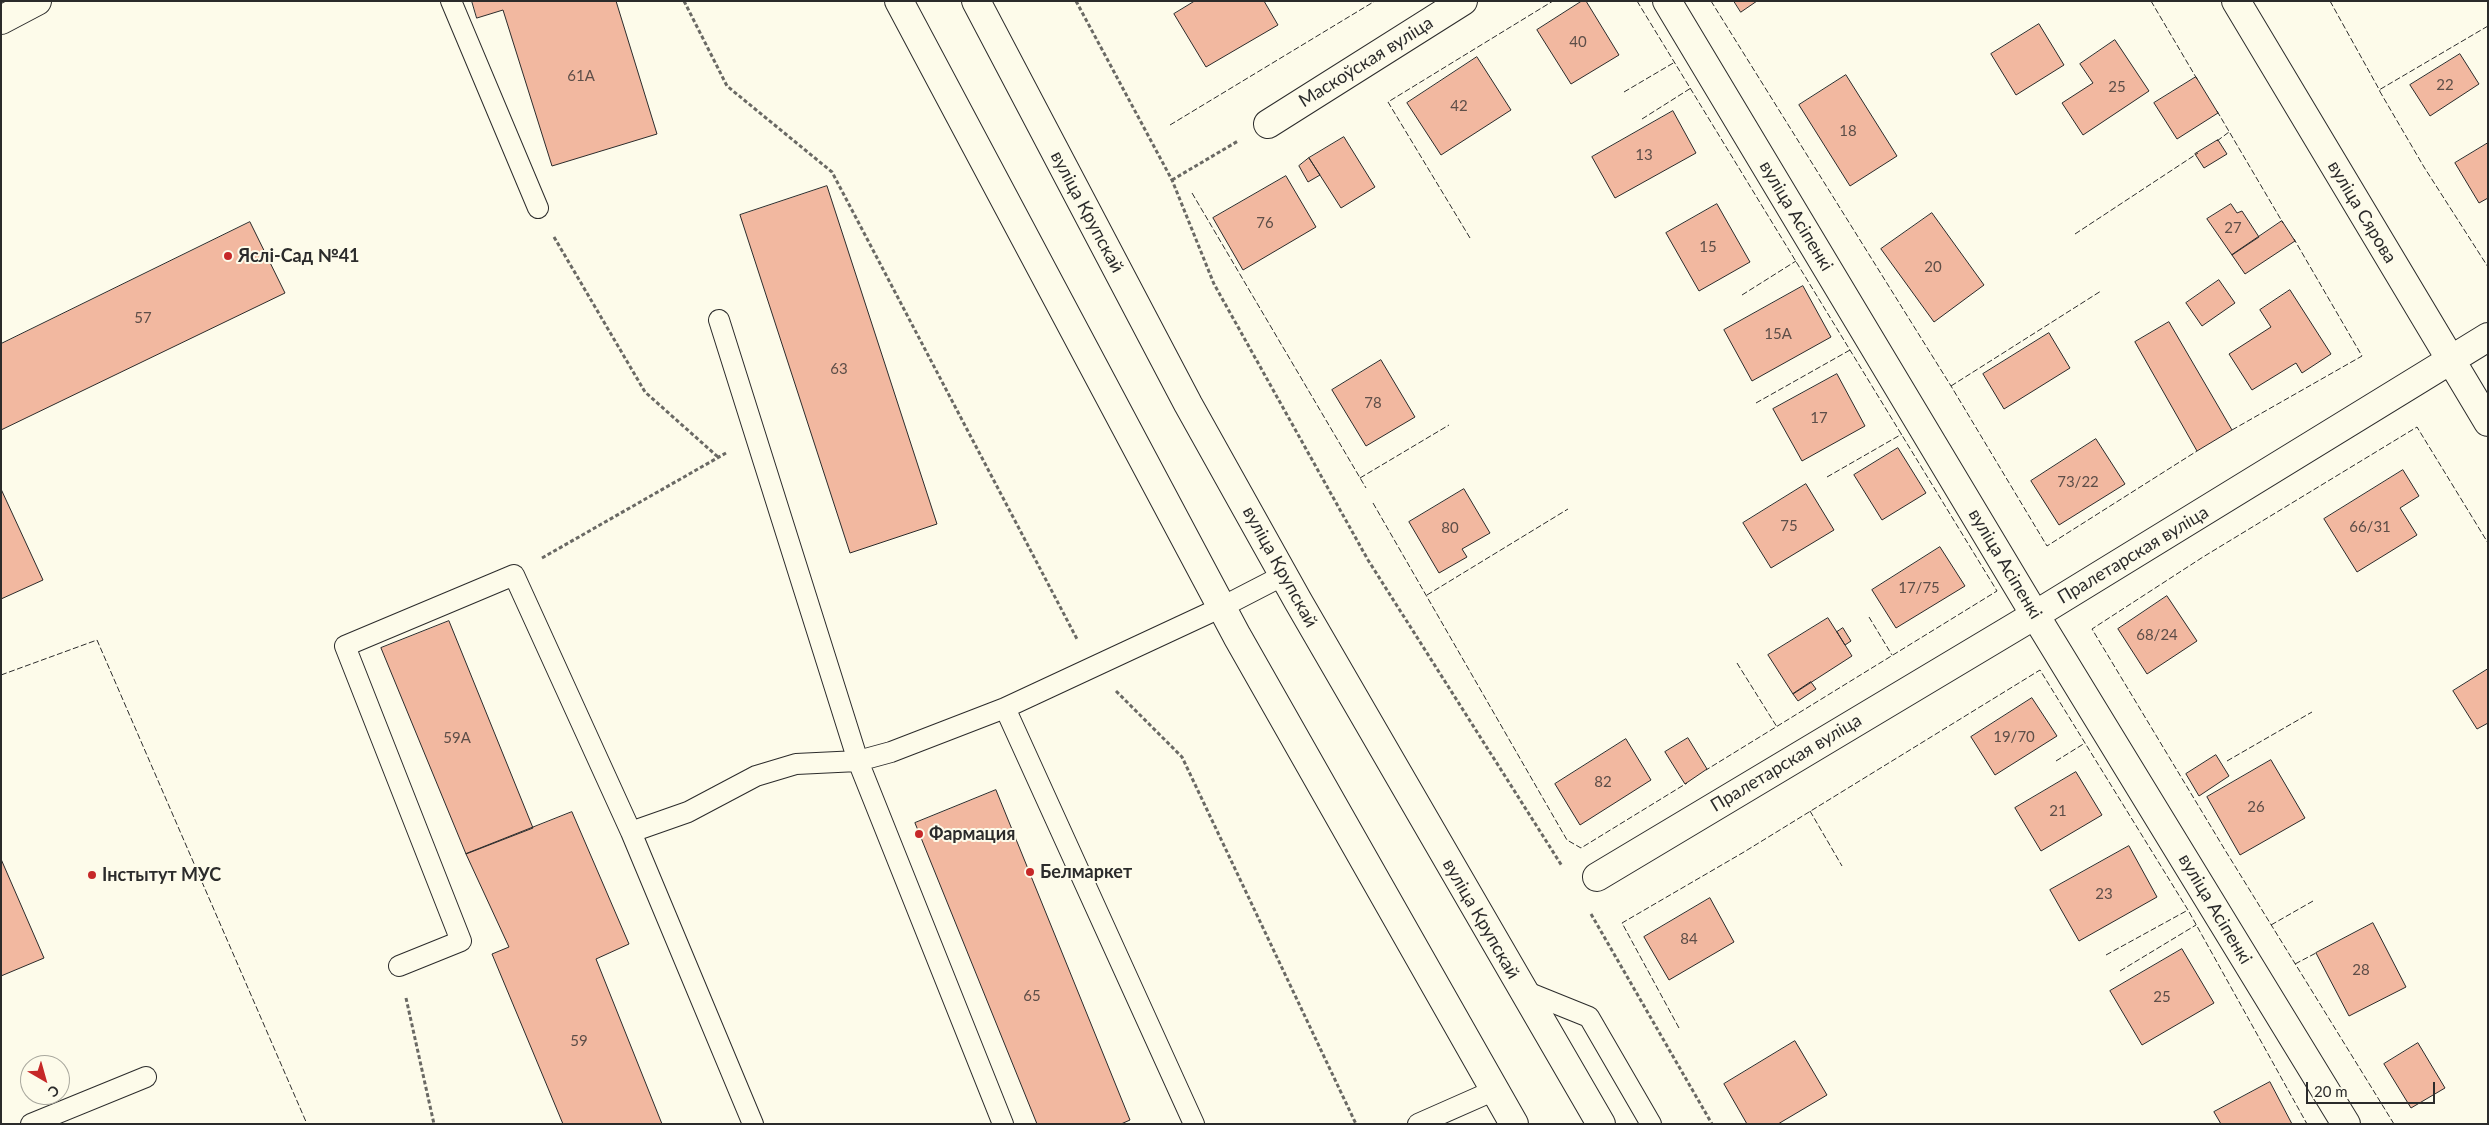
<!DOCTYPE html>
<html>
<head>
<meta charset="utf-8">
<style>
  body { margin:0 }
  #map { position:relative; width:2489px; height:1125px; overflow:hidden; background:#fdfbea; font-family:Lato,sans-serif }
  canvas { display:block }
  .frame { position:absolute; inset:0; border:2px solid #2b2b2b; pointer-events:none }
  .north { position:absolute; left:20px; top:1055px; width:50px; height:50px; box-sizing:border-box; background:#fdfbea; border:1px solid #a9a89e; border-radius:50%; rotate:142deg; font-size:14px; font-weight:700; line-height:20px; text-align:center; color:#2b2b2b }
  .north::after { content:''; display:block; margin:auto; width:18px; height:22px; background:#c62828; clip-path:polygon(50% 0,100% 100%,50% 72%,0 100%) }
  .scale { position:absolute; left:2306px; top:1082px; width:129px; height:22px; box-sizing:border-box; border:2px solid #2b2b2b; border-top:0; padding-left:6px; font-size:15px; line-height:18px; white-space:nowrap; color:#2b2b2b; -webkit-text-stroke:4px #fdfbea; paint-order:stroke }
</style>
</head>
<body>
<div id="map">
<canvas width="2489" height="1125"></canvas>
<div class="frame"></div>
<div class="north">С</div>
<div class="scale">20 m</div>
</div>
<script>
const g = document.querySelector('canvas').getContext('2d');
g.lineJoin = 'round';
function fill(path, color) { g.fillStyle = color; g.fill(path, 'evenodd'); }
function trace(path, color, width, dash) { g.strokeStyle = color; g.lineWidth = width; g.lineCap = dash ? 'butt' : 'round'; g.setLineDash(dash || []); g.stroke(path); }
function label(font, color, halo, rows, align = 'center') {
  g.font = font + ' Lato,sans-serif'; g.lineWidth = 4; g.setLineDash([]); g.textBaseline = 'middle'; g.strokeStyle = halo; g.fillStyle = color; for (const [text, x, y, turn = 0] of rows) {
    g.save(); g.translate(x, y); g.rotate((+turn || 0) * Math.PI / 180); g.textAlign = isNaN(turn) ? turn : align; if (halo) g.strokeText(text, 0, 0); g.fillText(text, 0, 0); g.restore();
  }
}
const building = new Path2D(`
  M 472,1 L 616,1 L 657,134 L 552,166 L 503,10 L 477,18 Z
  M 1195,1 L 1264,1 L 1278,25 L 1206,67 L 1174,14 Z
  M 1582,1 L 1586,1 L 1619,55 L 1571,84 L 1537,30 Z
  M 1734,1 L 1757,1 L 1741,12 Z
  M 2039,24 L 2064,65 L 2016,95 L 1991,54 Z
  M 2115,40 L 2149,91 L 2083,135 L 2062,103 L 2093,83 L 2080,64 Z
  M 2460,54 L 2479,84 L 2430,116 L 2410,85 Z
  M 1477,57 L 1511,110 L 1441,155 L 1407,103 Z
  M 1846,75 L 1897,156 L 1850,186 L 1799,105 Z
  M 2196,77 L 2218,113 L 2177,139 L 2154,103 Z
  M 1673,111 L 1696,153 L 1615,198 L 1592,157 Z
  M 1344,137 L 1375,187 L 1341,208 L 1309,158 Z
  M 2218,140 L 2227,154 L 2204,168 L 2195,154 Z
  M 2488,143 L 2488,198 L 2479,203 L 2455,163 Z
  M 1309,158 L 1320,175 L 1308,182 L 1299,166 Z
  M 1286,176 L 1316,227 L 1243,270 L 1213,218 Z
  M 827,186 L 937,524 L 850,553 L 740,215 Z
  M 1717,204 L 1750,262 L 1699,291 L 1666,233 Z
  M 2231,204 L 2237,213 L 2242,211 L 2259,237 L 2232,255 L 2207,219 Z
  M 1932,213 L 1984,285 L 1934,322 L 1881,249 Z
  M 2282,221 L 2295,241 L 2245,274 L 2232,255 Z
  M 250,222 L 285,293 L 1,430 L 1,344 Z
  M 2219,280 L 2235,303 L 2202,326 L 2186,303 Z
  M 1803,286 L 1831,337 L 1752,381 L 1724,330 Z
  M 2290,290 L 2331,354 L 2302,373 L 2296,363 L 2252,390 L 2229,354 L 2271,327 L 2260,310 Z
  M 2169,322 L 2232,430 L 2197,451 L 2135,342 Z
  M 2049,333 L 2070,368 L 2004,409 L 1983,374 Z
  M 1381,360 L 1415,417 L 1366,446 L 1332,390 Z
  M 1837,374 L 1865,426 L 1802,461 L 1773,409 Z
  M 2096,439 L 2125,484 L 2059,525 L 2031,481 Z
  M 1898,448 L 1926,493 L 1882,520 L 1854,475 Z
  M 2403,470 L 2419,496 L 2400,508 L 2417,535 L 2357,572 L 2324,519 Z
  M 1806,484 L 1834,530 L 1771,568 L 1743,523 Z
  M 1,489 L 43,580 L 1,599 Z
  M 1464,489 L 1490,533 L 1462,549 L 1467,557 L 1439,573 L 1409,522 Z
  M 1940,547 L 1965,586 L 1896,628 L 1872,590 Z
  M 2167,596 L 2197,641 L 2147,674 L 2118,629 Z
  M 1828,618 L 1852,656 L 1793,694 L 1768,655 Z
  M 449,621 L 533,828 L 466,854 L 381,648 Z
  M 1843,628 L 1851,641 L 1845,645 L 1837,632 Z
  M 2488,669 L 2488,723 L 2477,729 L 2453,691 Z
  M 1811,682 L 1816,689 L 1798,701 L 1793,694 Z
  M 2032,698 L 2057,736 L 1995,775 L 1971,737 Z
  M 1688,738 L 1707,769 L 1685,784 L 1665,752 Z
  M 1626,739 L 1651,780 L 1580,825 L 1555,784 Z
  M 2216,755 L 2229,776 L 2199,796 L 2186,774 Z
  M 2271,760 L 2305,818 L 2240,855 L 2207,797 Z
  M 2076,772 L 2102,815 L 2041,851 L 2015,808 Z
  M 996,790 L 1130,1120 L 1121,1124 L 1037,1124 L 915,823 Z
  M 572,812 L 629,944 L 596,959 L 662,1124 L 563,1124 L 492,954 L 509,947 L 466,854 Z
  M 2129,846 L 2157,897 L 2079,941 L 2050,890 Z
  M 1,859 L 44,958 L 1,976 Z
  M 1710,898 L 1734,942 L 1669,980 L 1644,937 Z
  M 2373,923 L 2406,987 L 2349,1016 L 2316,953 Z
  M 2182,949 L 2214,1003 L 2142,1045 L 2110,991 Z
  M 1795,1041 L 1827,1095 L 1778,1124 L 1747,1124 L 1724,1084 Z
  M 2418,1043 L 2445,1088 L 2411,1108 L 2384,1064 Z
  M 2270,1082 L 2292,1124 L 2221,1124 L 2214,1112 Z`);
const path = new Path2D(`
  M 684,1 L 727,86 L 832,172 L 1077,639
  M 1076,1 L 1172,180 L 1214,284 L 1368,560 L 1562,866
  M 1172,180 L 1238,141
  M 554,237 L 645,392 L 718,457
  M 542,558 L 726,453
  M 1116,691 L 1182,757 L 1356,1124
  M 1591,914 L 1712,1124
  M 406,998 L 434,1124`);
const service = new Path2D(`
  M 451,1 L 538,208
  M 719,320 L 858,761 L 1003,1124
  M 1005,708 L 1194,1124
  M 631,832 L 688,812 L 756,776 L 796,764 L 858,761 L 891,752 L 1005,708 L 1222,607 L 1284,575
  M 399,966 L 461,941 L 345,646 L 514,575 L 631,832 L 753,1124
  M 1522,990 L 1589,1017 L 1651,1124
  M 31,1124 L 146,1077
  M 1418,1124 L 1495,1090`);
const minor = new Path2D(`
  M 1667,1 L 2035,615 L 2346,1124
  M 2236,1 L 2488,422
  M 1,20 L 37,1
  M 1268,124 L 1463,1
  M 1597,877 L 2035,615 L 2488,337`);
const primary = new Path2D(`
  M 899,1 L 1237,636 L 1514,1124
  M 976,1 L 1188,404 L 1298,601 L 1601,1124`);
const fence = new Path2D(`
  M 1637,1 L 1997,591 L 1706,770
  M 1711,1 L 1951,386 L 2047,546 L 2197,451
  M 2151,1 L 2197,79
  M 2330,1 L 2380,91
  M 2488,26 L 2379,90 L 2424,167 L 2488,267
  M 1624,92 L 1675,62
  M 2217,111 L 2283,223
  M 1642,119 L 1691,88
  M 1170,125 L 1375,1
  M 2217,141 L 2229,132
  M 1192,193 L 1366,488
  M 2075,234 L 2198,153
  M 1470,238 L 1388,102 L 1553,1
  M 1742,295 L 1796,261
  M 1951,386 L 2101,291
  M 1756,403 L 1850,350
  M 2232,430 L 2362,356 L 2294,239
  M 1827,477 L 1902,434
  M 1360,478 L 1449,425
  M 1373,503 L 1567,840 L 1581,848 L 1687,783
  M 1427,595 L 1568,509
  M 1869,617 L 1892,655
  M 1737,663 L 1777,727
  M 1,675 L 97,640 L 307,1124
  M 2056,761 L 2085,743
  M 2227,761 L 2312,712
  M 1810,811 L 1842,866
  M 2271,925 L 2313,901
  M 2106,955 L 2188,910
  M 2295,964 L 2316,953
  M 2120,971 L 2196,925
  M 1679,1028 L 1622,923 L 1744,852 L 2040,670 L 2188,910 L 2307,1124
  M 2394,1124 L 2225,850 L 2092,629 L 2203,557 L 2417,427 L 2488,543`);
const markers = [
  [228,256,5,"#c62828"],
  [919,834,5,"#c62828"],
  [1030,872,5,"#c62828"],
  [92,875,5,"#c62828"]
];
const numberNames = [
  ["40",1578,42],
  ["61А",581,76],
  ["22",2445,85],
  ["25",2117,87],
  ["42",1459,106],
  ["18",1848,131],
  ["13",1644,155],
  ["76",1265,223],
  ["27",2233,228],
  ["15",1708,247],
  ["20",1933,267],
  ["57",143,318],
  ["15А",1778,334],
  ["63",839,369],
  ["78",1373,403],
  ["17",1819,418],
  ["73/22",2078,482],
  ["75",1789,526],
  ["66/31",2370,527],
  ["80",1450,528],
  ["17/75",1919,588],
  ["68/24",2157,635],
  ["19/70",2014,737],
  ["59А",457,738],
  ["82",1603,782],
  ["26",2256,807],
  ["21",2058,811],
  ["23",2104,894],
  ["84",1689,939],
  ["28",2361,970],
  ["65",1032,996],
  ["25",2162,997],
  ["59",579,1041]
];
const streetNames = [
  ["Маскоўская вуліца",1366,62,-32],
  ["вуліца Крупскай",1087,212,62],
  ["вуліца Сярова",2362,212,59],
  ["вуліца Асіпенкі",1796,216,59],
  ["Пралетарская вуліца",2133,555,-31],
  ["вуліца Асіпенкі",2005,564,59],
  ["вуліца Крупскай",1280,567,61],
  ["Пралетарская вуліца",1786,763,-31],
  ["вуліца Асіпенкі",2215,909,59],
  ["вуліца Крупскай",1481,919,60]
];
const poiNames = [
  ["Яслі-Сад №41",238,256],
  ["Фармация",929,834],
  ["Белмаркет",1040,872],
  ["Інстытут МУС",102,875]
];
fill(building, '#f2b8a0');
trace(building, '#2b2b2b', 1);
trace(service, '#2b2b2b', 22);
trace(minor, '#2b2b2b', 30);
trace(primary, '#2b2b2b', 30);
trace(path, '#6a6964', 3, [4, 2.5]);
trace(service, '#fdfbea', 20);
trace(minor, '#fdfbea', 28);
trace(primary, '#fdfbea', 28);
trace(fence, '#2b2b2b', 1, [6, 2.5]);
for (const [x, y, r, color] of markers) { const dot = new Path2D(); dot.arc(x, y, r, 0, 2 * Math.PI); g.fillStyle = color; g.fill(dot); trace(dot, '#fdfbea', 2); }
label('15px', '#5d4e48', null, numberNames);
label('18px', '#2b2b2b', '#fdfbea', streetNames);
label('bold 18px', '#2b2b2b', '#fdfbea', poiNames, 'left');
</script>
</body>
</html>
